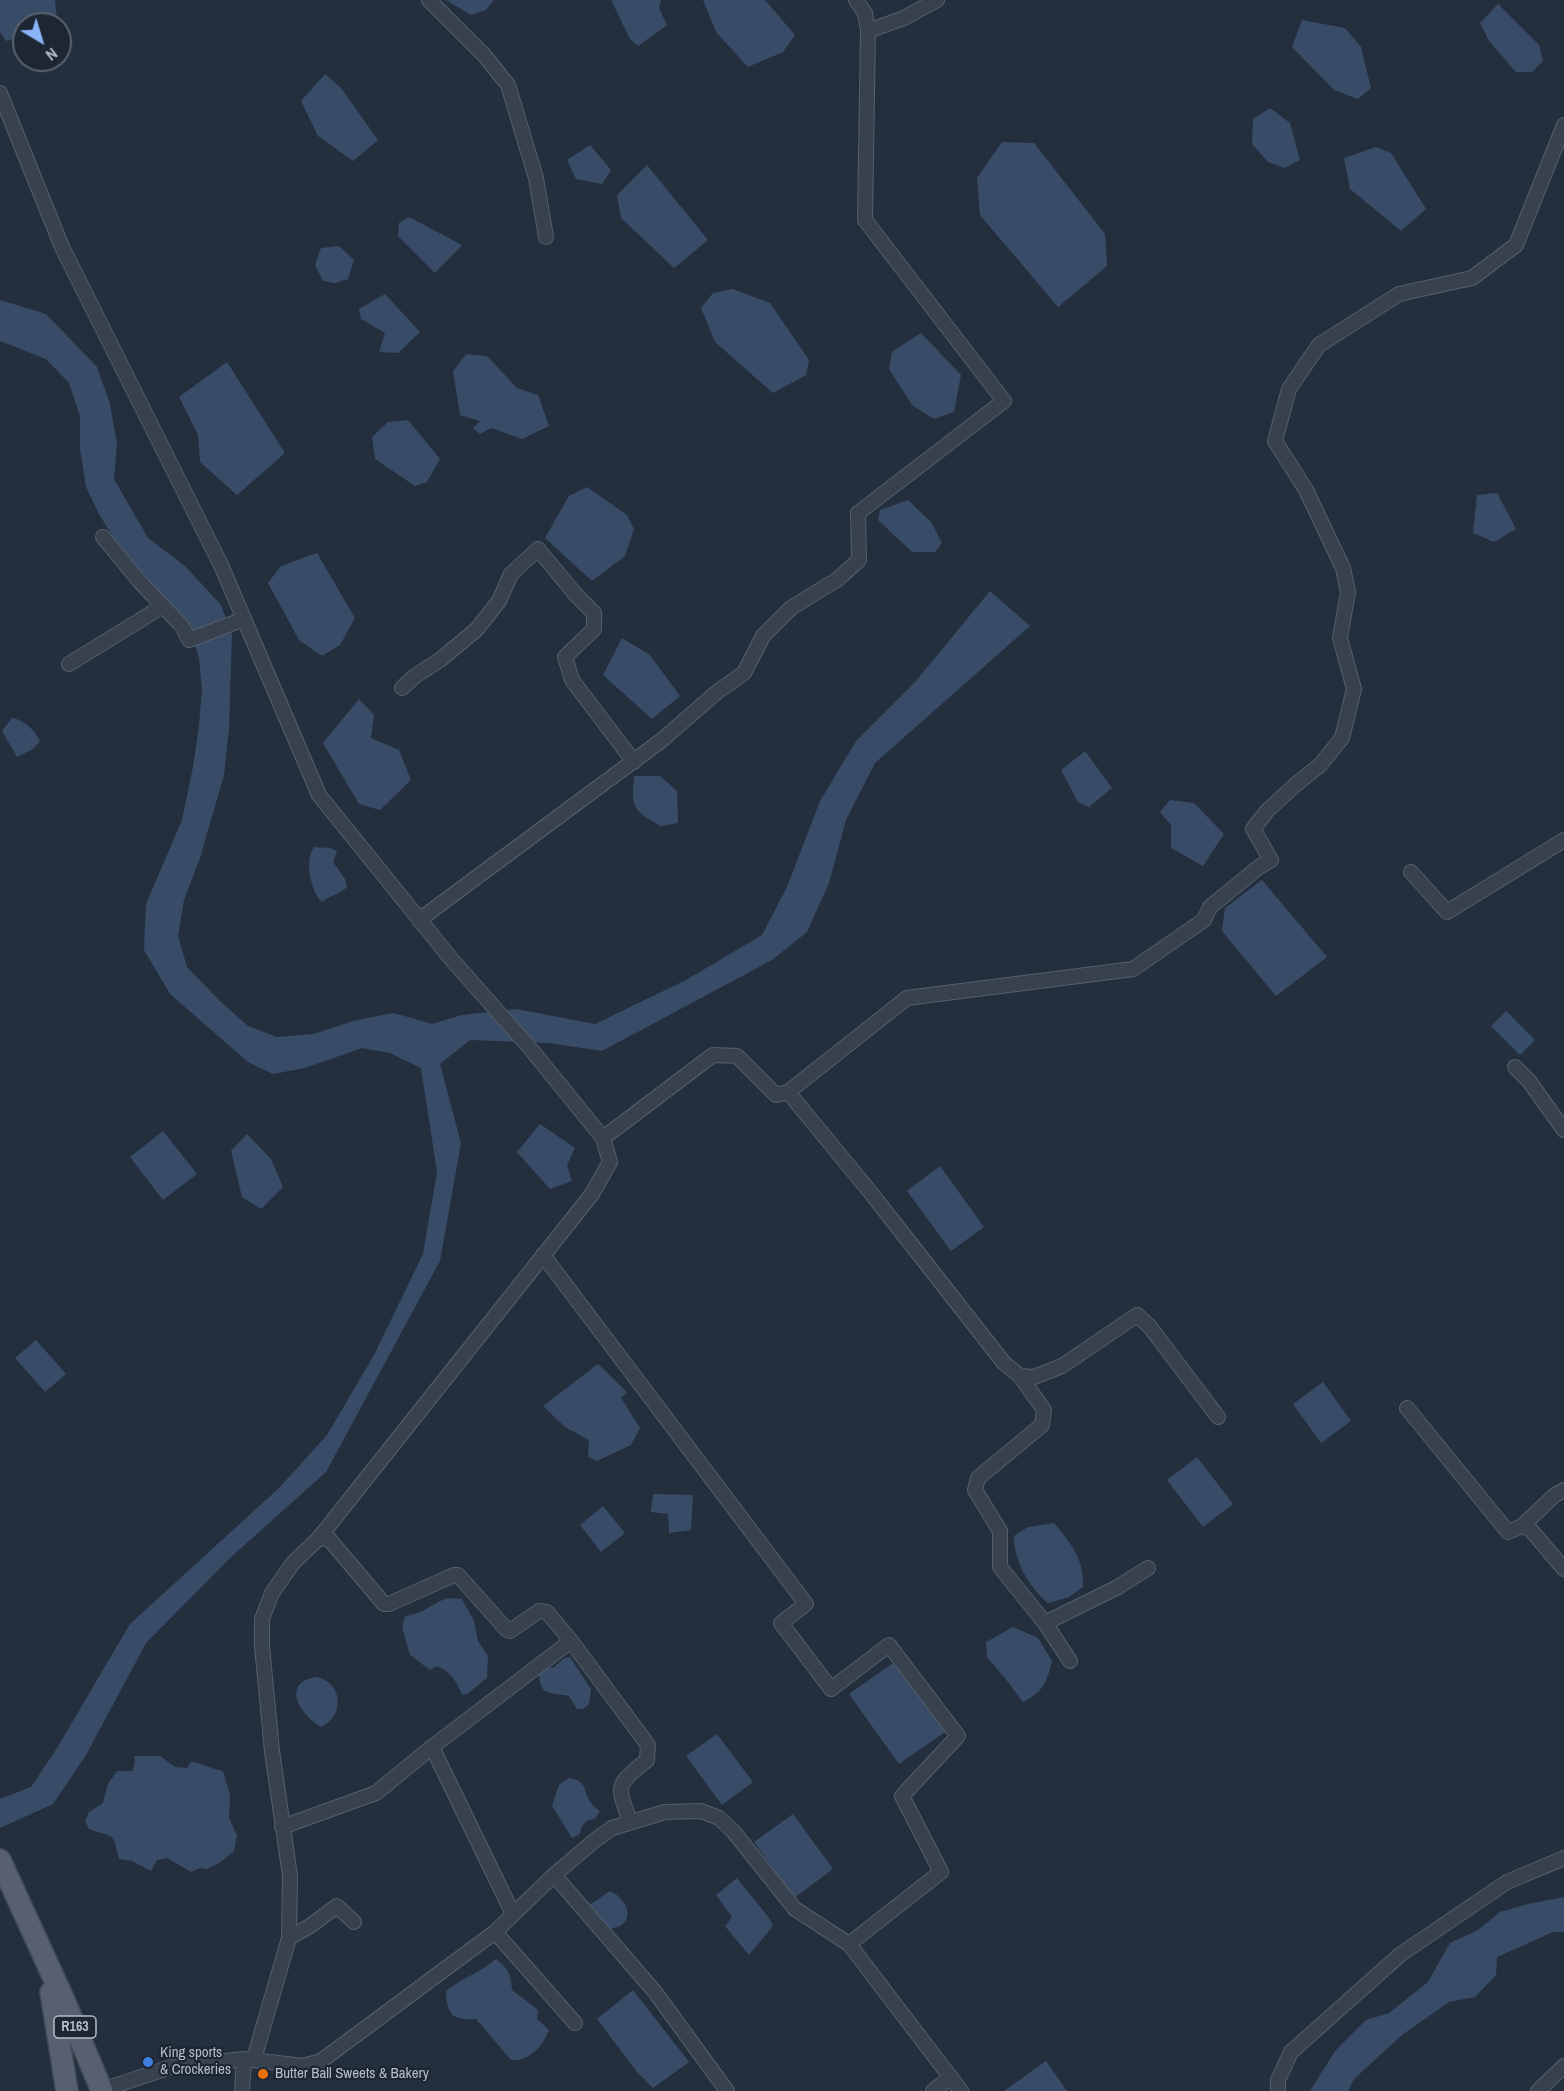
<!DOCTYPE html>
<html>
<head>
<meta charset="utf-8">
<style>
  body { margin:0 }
  #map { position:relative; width:1564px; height:2091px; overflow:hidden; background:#242f3e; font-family:"Archivo Narrow",sans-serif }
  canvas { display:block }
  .north { position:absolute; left:12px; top:12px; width:60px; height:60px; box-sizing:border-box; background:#1d2633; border:2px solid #59626f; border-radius:50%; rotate:142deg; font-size:16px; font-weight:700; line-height:24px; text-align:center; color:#b4bcc9 }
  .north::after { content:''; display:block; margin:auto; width:21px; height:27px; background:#8ab4f8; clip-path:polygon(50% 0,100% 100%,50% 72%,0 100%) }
</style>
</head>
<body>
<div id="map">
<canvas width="1564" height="2091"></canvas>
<div class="north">N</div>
</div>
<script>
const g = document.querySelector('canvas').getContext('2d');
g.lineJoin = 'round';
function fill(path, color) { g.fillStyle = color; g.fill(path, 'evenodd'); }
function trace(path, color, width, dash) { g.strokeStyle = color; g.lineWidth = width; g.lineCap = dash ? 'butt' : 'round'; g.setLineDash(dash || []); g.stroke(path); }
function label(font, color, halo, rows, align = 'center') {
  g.font = font + ' "Archivo Narrow",sans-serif'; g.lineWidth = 4.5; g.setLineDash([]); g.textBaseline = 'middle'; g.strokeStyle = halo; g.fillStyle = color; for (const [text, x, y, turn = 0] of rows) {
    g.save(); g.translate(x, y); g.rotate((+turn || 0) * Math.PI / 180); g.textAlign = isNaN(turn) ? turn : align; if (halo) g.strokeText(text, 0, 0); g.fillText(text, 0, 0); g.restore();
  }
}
const water = new Path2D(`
  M 0,0 L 55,0 L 57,24 L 24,24 L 24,36 L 6,41 L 0,32 Z
  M 446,0 L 494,0 L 486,10 L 471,15 Z
  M 611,0 L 661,0 L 659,8 L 667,25 L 638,46 L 630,39 Z
  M 703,0 L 765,0 L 795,35 L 783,52 L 748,67 L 716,32 Z
  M 1498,4 L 1539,45 L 1543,61 L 1532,72 L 1516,72 L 1489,41 L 1480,23 Z
  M 1302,20 L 1345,28 L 1361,47 L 1371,88 L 1358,99 L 1334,90 L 1292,47 Z
  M 325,74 L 341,88 L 378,140 L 353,161 L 318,136 L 301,101 Z
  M 1270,108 L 1290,123 L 1300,160 L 1285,168 L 1268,162 L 1252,144 L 1253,119 Z
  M 1002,142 L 1034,143 L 1105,234 L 1107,266 L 1058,307 L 980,215 L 977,178 Z
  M 590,145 L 611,170 L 602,184 L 576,179 L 567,160 Z
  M 1376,147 L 1391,153 L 1426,209 L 1401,231 L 1350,189 L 1344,158 Z
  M 647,165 L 708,240 L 674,268 L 621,218 L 617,195 Z
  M 409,217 L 462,245 L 435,273 L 398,236 L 399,223 Z
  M 339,246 L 354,260 L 348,279 L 335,283 L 323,281 L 315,265 L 321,248 Z
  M 733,289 L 770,303 L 809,360 L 806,375 L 773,393 L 715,342 L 701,308 L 713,293 Z
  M 385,294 L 420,332 L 398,353 L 379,352 L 385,333 L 361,319 L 359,309 Z
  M 0,300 L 46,314 L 97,367 L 110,404 L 117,444 L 114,479 L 148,538 L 185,566 L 221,605 L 232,634 L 229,728 L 224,775 L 200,858 L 184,900 L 178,936 L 187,967 L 221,1002 L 248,1026 L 277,1037 L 313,1034 L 357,1020 L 394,1013 L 432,1024 L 462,1015 L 516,1009 L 595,1024 L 686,980 L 762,935 L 787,887 L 820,801 L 856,741 L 915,682 L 990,591 L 1030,626 L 875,763 L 846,820 L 829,883 L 807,932 L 772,960 L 602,1051 L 549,1043 L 470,1040 L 440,1064 L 461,1143 L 440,1261 L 326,1472 L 230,1558 L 146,1643 L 86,1755 L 53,1804 L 0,1828 L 0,1799 L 31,1787 L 57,1748 L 130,1624 L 279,1488 L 327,1435 L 374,1355 L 423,1254 L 437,1172 L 421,1068 L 390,1053 L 362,1048 L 305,1068 L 273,1074 L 248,1062 L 170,994 L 144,950 L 146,904 L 182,820 L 193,767 L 199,726 L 202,689 L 199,658 L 191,631 L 123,553 L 99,514 L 86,487 L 80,449 L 80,416 L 69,383 L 46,359 L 0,341 Z
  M 921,333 L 961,375 L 954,412 L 934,419 L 912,405 L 889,369 L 892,352 Z
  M 466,354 L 487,356 L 517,388 L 538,395 L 549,426 L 522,439 L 491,428 L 480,434 L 473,428 L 480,421 L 460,415 L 453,371 Z
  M 227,362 L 285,453 L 237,495 L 200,462 L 198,435 L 179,397 Z
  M 408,420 L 440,459 L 427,482 L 415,486 L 375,459 L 372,437 L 388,422 Z
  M 587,487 L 627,515 L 634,529 L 625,556 L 592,581 L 545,538 L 569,496 Z
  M 1497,493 L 1516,529 L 1494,542 L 1473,533 L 1477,495 Z
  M 908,500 L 931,522 L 942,543 L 935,552 L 912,552 L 878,520 L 880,510 Z
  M 317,553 L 355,618 L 340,645 L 322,656 L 299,640 L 268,583 L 281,566 Z
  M 622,638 L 650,655 L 680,696 L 652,719 L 603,675 Z
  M 359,699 L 374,715 L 371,738 L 399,750 L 411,780 L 380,810 L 359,804 L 323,743 Z
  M 12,718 C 24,720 35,730 40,741 L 33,749 L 17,757 L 2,731 Z
  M 1085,751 L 1112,788 L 1089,807 L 1078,802 L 1061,770 Z
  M 634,776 L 660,776 L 677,791 L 678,823 L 661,826 C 633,811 631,807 634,776 Z
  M 1170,800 L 1194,803 L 1224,834 L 1203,866 L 1171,848 L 1171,825 L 1160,812 Z
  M 314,847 L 330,848 L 337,851 L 333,862 L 345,879 L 347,887 C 339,895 330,895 322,902 C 311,892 304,860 314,847 Z
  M 1262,880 L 1327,957 L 1276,996 L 1222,931 L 1225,908 Z
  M 1506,1011 L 1535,1040 L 1520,1055 L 1491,1026 Z
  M 540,1124 L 575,1148 L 567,1165 L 572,1181 L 550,1189 L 517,1152 Z
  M 163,1131 L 197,1174 L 163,1200 L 130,1157 Z
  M 247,1134 L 271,1159 L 283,1187 L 261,1209 L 242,1197 L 231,1151 Z
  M 940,1166 L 984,1227 L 951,1251 L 907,1191 Z
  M 36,1340 L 66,1374 L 45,1392 L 15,1358 Z
  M 598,1364 L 627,1392 L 621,1398 L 640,1428 L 631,1445 L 597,1461 L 588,1457 L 589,1440 L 565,1427 L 543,1406 Z
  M 1323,1382 L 1351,1421 L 1321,1443 L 1293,1404 Z
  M 1197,1457 L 1233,1504 L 1203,1527 L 1167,1480 Z
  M 653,1494 L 693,1495 L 691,1530 L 669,1533 L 668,1514 L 651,1512 Z
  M 603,1506 L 625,1533 L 601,1552 L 580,1525 Z
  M 1054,1523 C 1071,1544 1084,1558 1083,1587 L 1069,1597 L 1048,1603 C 1029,1587 1014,1562 1014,1536 L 1028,1527 Z
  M 448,1598 L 462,1599 L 474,1621 L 478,1641 L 488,1656 L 487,1678 L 467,1694 L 462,1695 C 457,1682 450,1671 437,1666 L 430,1670 L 410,1655 L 402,1627 L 405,1617 C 411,1614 415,1614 420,1612 C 430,1608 437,1601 448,1598 Z
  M 1013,1627 L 1038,1638 L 1052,1661 C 1047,1682 1043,1692 1023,1702 L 1004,1677 L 987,1657 L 986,1642 Z
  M 570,1657 L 591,1689 L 589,1704 L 583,1709 L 577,1709 L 569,1696 C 552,1692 539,1698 539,1672 L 547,1666 L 553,1668 L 564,1658 Z
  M 896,1661 L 945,1732 L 899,1764 L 849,1694 Z
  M 317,1677 C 343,1683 345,1716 321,1727 C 300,1715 280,1682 317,1677 Z
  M 717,1734 L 753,1782 L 722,1805 L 686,1756 Z
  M 134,1756 L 160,1756 L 175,1767 L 187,1768 L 191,1762 C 202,1763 211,1769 223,1771 L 230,1795 L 229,1818 L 237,1835 L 234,1851 L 219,1863 L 207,1869 L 200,1868 L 191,1872 L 167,1858 L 157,1860 L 151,1871 L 132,1861 L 119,1859 C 112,1830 116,1839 89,1829 L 85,1821 L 89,1812 L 103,1803 L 108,1784 L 117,1771 L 132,1771 L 135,1763 Z
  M 569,1778 C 589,1781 582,1792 592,1804 C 594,1807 597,1809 600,1811 L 595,1819 C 585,1820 582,1824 580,1834 L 572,1838 L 552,1806 L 559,1785 Z
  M 793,1814 L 833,1869 L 794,1898 L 754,1842 Z
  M 737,1878 L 769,1918 L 773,1926 L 749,1955 L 725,1926 L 732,1917 L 716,1895 Z
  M 610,1891 C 631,1900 637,1929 606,1929 L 588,1906 Z
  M 1564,1897 L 1564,1932 L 1553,1932 L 1497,1957 L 1496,1975 L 1475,1997 L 1449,2002 L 1402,2035 L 1354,2079 L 1348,2091 L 1310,2091 L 1335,2051 L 1366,2020 L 1389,2013 L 1428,1982 L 1450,1943 L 1478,1930 L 1500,1912 L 1528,1904 Z
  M 496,1959 C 508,1968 511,1975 512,1990 L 538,2010 L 537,2019 L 549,2030 C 542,2047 530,2061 511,2060 L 476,2019 C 452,2021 447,2014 446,1991 C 462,1978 481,1972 496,1959 Z
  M 633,1990 L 689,2062 L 653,2088 L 637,2072 L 597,2019 Z
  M 1046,2061 L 1067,2091 L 1004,2091 Z`);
const minor = new Path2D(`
  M 429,0 L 484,55 L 508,85 L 536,178 L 546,237
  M 868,31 L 904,18 L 937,0
  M 0,93 L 62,247 L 221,565 L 319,795 L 452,960 L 530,1048 L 603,1138 L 610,1162 L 592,1194 L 319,1538 L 293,1563 L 272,1593 L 262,1619 L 262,1646 L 272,1751 L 290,1876 L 289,1938 L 254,2059
  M 103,537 L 140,582 L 182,626 L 189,640 L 244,619
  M 69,664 L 163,606
  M 402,688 L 415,676 L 440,660 L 477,629 L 499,601 L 511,574 L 538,549 L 576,595 L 594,613 L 594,629 L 565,657 L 572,680 L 634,762
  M 1411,872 L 1447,912 L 1564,840
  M 419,920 L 662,740 L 717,692 L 744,673 L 763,636 L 791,608 L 838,579 L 859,560 L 858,513 L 1004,401 L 865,220 L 868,31 L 865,13 L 856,0
  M 1515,1067 L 1529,1081 L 1564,1130
  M 788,1092 L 907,998 L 1133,969 L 1204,920 L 1210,907 L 1259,867 L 1271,860 L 1253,829 L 1267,811 L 1294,786 L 1320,765 L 1342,738 L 1354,689 L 1340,638 L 1348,592 L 1343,568 L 1306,490 L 1275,441 L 1289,389 L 1319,345 L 1399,294 L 1472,278 L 1516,245 L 1564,125
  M 603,1138 L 713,1055 L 737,1056 L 776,1095 L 788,1092 L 871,1193 L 1004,1363 L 1020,1376 L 1044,1410 L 1042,1425 L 978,1478 L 975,1490 L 1000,1531 L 1000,1567 L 1045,1623 L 1070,1661
  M 543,1255 L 806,1604 L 781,1623 L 831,1689 L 889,1645 L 958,1736 L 902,1796 L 941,1872 L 849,1944
  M 1020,1376 L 1034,1377 L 1062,1366 L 1137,1315 L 1150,1327 L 1218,1417
  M 1407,1408 L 1508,1532 L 1522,1526 L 1531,1530 L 1564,1569
  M 1522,1526 L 1555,1495 L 1564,1490
  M 319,1538 L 329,1539 L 384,1604 L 389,1604 L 454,1575 L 458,1575 L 507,1630 L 510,1631 L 539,1611 L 547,1612 L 571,1641 L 432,1747
  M 1045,1623 L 1118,1587 L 1148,1568
  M 571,1641 L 648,1745 L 647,1760 C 616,1786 616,1783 630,1821
  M 282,1827 L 376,1793 L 432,1747 L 513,1914
  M 554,1875 L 655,1992 L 727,2091
  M 495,1932 L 575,2023
  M 289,1938 L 310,1926 L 337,1906 L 354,1922
  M 102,2090 L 171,2067 L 244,2059 L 303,2066 L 321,2061 L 495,1932 L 554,1875 L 594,1841 L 612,1828 L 665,1812 L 701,1811 L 719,1818 L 733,1831 L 795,1909 L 849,1944 L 961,2091
  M 242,2091 L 244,2059
  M 933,2091 L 951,2077
  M 1278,2091 L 1278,2080 L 1291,2052 L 1401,1954 L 1507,1882 L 1564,1858
  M 1538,2091 L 1564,2066`);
const primary = new Path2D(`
  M 0,1860 L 63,1998 L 102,2091
  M 51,1992 L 67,2091`);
const markers = [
  [148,2062,6,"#3f7fe0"],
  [263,2074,6,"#e8710a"]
];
const shields = [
  [75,2027,42]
];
const shieldNames = [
  ["R163",75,2027]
];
const poiNames = [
  ["King sports",160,2053],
  ["& Crockeries",160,2070],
  ["Butter Ball Sweets & Bakery",275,2074]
];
fill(water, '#394c67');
trace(minor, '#565f6c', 16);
trace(primary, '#414a57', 24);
trace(minor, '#38414e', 14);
trace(primary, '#56606e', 21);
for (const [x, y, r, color] of markers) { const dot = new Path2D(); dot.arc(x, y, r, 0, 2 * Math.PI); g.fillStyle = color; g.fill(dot); trace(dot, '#1d2633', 2); }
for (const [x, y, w] of shields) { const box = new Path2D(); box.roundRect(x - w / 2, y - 11, w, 22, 4.5); g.fillStyle = '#1d2633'; g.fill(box); trace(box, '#b4bcc9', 1.5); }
label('bold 14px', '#b4bcc9', null, shieldNames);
label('15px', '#b4bcc9', '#1d2633', poiNames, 'left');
</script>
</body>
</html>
